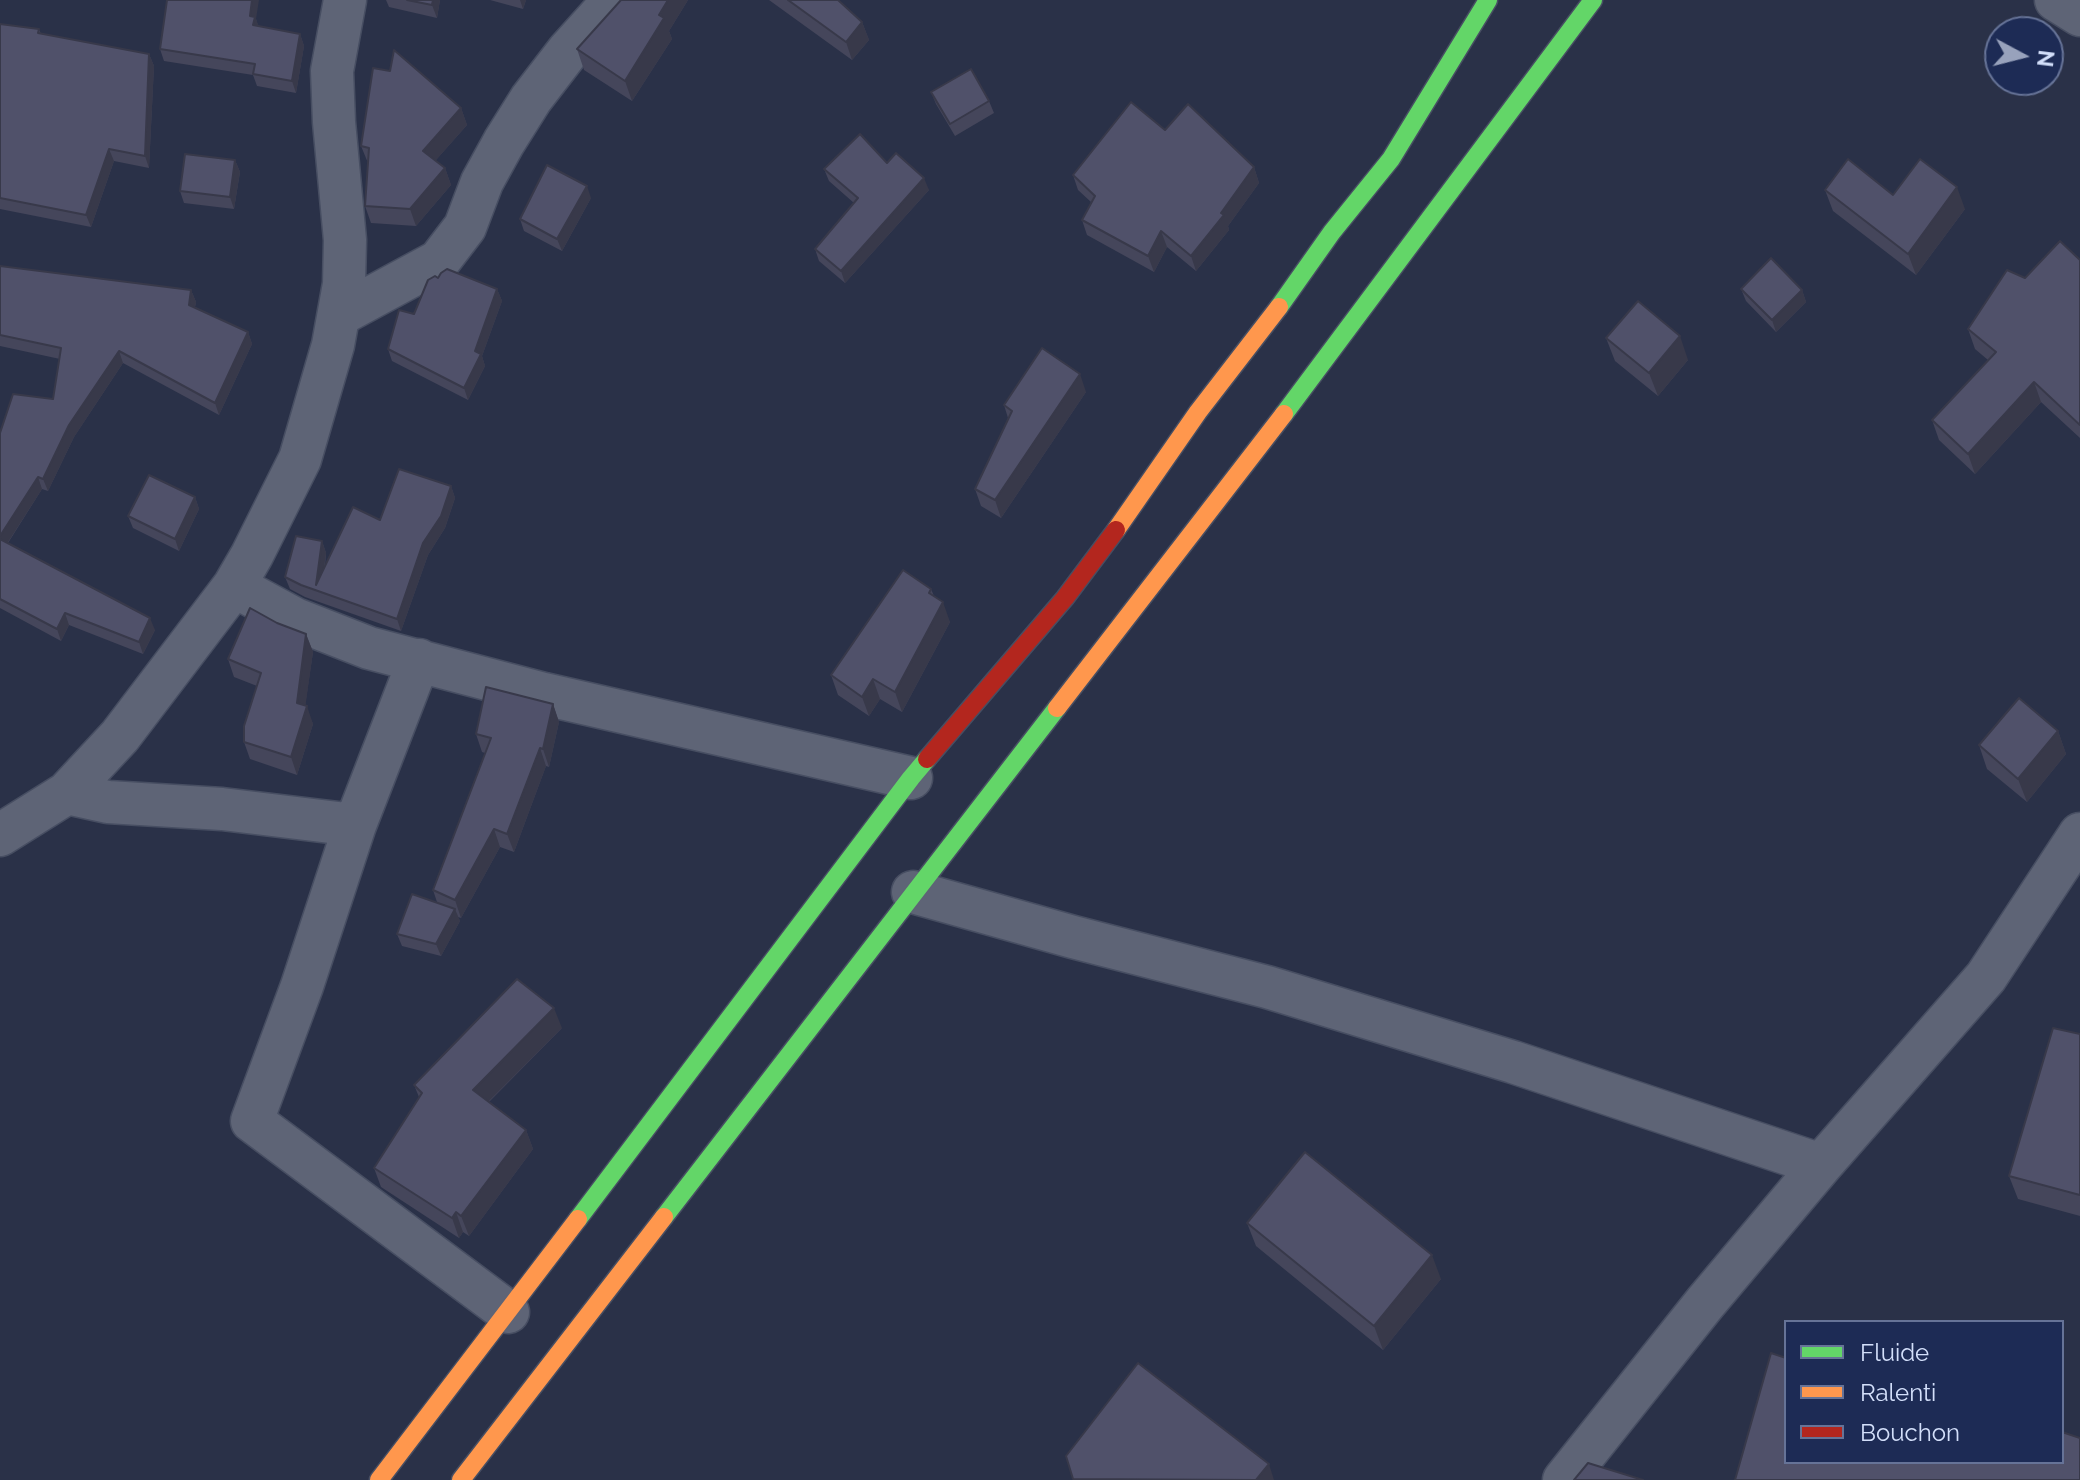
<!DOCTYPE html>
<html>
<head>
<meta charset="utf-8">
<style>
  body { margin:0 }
  #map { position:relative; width:2080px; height:1480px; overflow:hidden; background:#2a3148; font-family:Raleway,sans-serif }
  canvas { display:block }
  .legend { position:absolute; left:1784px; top:1320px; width:280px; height:144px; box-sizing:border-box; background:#1d2b55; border:2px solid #667397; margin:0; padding:10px 14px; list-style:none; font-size:24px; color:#d3dffa }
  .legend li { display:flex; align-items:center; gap:16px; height:40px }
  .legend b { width:40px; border:2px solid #667397 }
  .north { position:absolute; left:1984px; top:16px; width:80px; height:80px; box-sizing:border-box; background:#1d2b55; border:2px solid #667397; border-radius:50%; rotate:97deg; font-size:22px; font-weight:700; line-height:32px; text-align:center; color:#d3dffa }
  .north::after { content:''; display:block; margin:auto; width:28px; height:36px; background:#98a2bc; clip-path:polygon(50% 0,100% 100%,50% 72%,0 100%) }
</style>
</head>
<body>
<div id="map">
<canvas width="2080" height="1480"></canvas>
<ul class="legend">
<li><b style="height:10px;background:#63d668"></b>Fluide</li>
<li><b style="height:10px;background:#ff974d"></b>Ralenti</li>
<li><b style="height:10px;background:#b3261e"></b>Bouchon</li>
</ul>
<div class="north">N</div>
</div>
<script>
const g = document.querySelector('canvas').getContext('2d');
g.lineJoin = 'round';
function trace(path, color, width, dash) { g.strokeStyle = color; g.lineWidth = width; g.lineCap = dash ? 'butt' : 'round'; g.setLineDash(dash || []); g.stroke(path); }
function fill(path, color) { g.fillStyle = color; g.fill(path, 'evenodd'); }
const street = new Path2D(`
  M 2056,0 L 2080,15
  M 339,315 L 439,261 L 465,227 L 482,182 L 504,142 L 531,99 L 568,51 L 614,0
  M 234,586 L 295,619 L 369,648 L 544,694 L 911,778
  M 419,660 L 355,825 L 302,986 L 252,1121 L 508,1312
  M 67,793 L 108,802 L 222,809 L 355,825
  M 0,835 L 67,793 L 120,736 L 234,586 L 252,555 L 300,459 L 333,345 L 344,284 L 345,240 L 334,122 L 332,71 L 345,0
  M 913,892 L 1073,937 L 1267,987 L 1513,1062 L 1821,1165
  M 1564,1480 L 1705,1303 L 1821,1165 L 1986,977 L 2080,834`);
const fast = new Path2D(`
  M 1279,307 L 1332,232 L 1391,159 L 1488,0
  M 1284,414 L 1593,0
  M 664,1217 L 1057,708
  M 578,1219 L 911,778 L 927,759`);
const slow = new Path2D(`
  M 1116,530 L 1198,412 L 1279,307
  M 1057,708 L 1284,414
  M 379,1480 L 578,1219
  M 461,1480 L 664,1217`);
const jam = new Path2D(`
  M 927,759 L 1065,598 L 1116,530`);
const wall = new Path2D(`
  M 386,0 L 440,0 L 437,18 L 389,7 Z
  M 490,0 L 526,0 L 523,9 Z
  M 621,0 L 688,0 L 669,31 L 672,39 L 632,101 L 584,70 L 577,49 Z
  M 769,0 L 838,0 L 862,22 L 869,40 L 852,60 Z
  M 256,19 L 258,26 L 300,34 L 304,46 L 296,93 L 257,86 L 253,75 L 164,61 L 160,49 Z
  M 0,24 L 39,29 L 41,34 L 149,54 L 154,66 L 149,168 L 114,161 L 91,227 L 0,209 Z
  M 931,92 L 989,101 L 994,113 L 955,136 L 936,104 Z
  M 461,108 L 467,125 L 435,161 L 445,168 L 451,185 L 416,226 L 371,223 L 365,206 L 368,163 L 361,146 Z
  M 1165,130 L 1254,167 L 1259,183 L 1228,226 L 1229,230 L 1196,271 L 1167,247 L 1154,272 L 1087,235 L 1082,220 L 1091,202 L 1078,190 L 1073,175 Z
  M 235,160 L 240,172 L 234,209 L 184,203 L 180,191 Z
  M 887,163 L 929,190 L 845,283 L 819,261 L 815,249 L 854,203 L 829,181 L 824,169 Z
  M 1825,190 L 1965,209 L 1916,275 L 1833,211 Z
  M 591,198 L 562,251 L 524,231 L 520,219 Z
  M 2080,260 L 2080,438 L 2041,402 L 1975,474 L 1939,440 L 1932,420 L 1988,360 L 1975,349 L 1968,329 L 2025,278 Z
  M 0,266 L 191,290 L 196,302 L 195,307 L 248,332 L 252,344 L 219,415 L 123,363 L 74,437 L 48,491 L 42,489 L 8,543 L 155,630 L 143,654 L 69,625 L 61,641 L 0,608 L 0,433 L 53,399 L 60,359 L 0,346 Z
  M 438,278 L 497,289 L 502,301 L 482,356 L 485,366 L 468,400 L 392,361 L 388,349 Z
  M 1741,289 L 1802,290 L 1806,302 L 1776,332 L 1746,301 Z
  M 1606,338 L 1688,360 L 1658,396 L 1615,361 Z
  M 1086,392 L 1001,518 L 981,506 L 975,489 L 1008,418 L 1004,405 Z
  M 451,486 L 455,498 L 445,528 L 428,555 L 401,631 L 305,597 L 290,589 L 285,577 L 322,541 L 326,553 L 325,567 L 380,520 Z
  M 195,497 L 199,509 L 179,551 L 133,528 L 128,516 Z
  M 931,589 L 934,596 L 950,622 L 902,712 L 880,699 L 869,716 L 838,695 L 831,675 Z
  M 277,623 L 306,634 L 313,652 L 305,706 L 313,724 L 297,775 L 250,759 L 244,742 L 257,686 L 234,677 L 228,659 Z
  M 553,704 L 559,722 L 549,767 L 546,766 L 514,852 L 500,847 L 461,918 L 458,917 L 460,921 L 441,956 L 402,946 L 397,934 L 437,902 L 433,890 L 485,753 L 482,752 L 476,734 Z
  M 2058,731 L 2066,754 L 2027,802 L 1987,769 L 1979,745 Z
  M 562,1028 L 489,1102 L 526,1130 L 533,1149 L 469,1236 L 463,1232 L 459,1238 L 381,1187 L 374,1168 L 419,1097 L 414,1085 Z
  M 2080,1034 L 2080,1216 L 2018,1199 L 2009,1176 Z
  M 1247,1223 L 1441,1279 L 1383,1350 L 1256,1246 Z`);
const shadedWall = new Path2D(`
  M 252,0 L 259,0 L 256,19 L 260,29 L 257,37 L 250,16 Z
  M 433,0 L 440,0 L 437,18 L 432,5 Z
  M 520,0 L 526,0 L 523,9 Z
  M 668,0 L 688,0 L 669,31 L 672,39 L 632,101 L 625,81 Z
  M 862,22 L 869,40 L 852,60 L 846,42 Z
  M 300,34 L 304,46 L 296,93 L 292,81 Z
  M 149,54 L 154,66 L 149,168 L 145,156 Z
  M 461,108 L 467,125 L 429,168 L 423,151 Z
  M 109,149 L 114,161 L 91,227 L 86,215 Z
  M 235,160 L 240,172 L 234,209 L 230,197 Z
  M 1254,167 L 1259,183 L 1228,226 L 1229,230 L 1196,271 L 1191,256 Z
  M 445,168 L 451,185 L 416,226 L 410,209 Z
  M 924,178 L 929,190 L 845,283 L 841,271 Z
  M 587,186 L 591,198 L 562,251 L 557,239 Z
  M 1957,187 L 1965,209 L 1916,275 L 1908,254 Z
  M 1161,231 L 1167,247 L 1154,272 L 1148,256 Z
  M 497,289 L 502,301 L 482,356 L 485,366 L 468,400 L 464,388 L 475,351 Z
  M 191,290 L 196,302 L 193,317 L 189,305 Z
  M 1802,290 L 1806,302 L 1776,332 L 1772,320 Z
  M 248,332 L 252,344 L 219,415 L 215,403 Z
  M 1680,336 L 1688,360 L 1658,396 L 1649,373 Z
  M 119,351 L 123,363 L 74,437 L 48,491 L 43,479 L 69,425 Z
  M 1080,374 L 1086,392 L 1001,518 L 995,500 Z
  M 2034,382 L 2041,402 L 1975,474 L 1968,454 Z
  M 38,477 L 42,489 L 3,550 L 0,542 L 0,536 Z
  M 451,486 L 455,498 L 445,528 L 428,555 L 401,631 L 397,619 L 423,543 Z
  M 195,497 L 199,509 L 179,551 L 175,539 Z
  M 322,541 L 326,553 L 321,592 L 316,585 Z
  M 943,602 L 950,622 L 902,712 L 895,692 Z
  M 65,613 L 69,625 L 61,641 L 57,629 Z
  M 150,618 L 155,630 L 143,654 L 139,642 Z
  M 306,634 L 313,652 L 304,716 L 307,706 L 313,724 L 297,775 L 291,757 Z
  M 873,679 L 880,699 L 869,716 L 862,697 Z
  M 553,704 L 559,722 L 549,767 L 543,749 Z
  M 2058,731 L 2066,754 L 2027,802 L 2018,779 Z
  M 540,748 L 546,766 L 514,852 L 507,834 Z
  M 494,829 L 500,847 L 461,918 L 455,900 Z
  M 455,909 L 460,921 L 441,956 L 436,944 Z
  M 554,1008 L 562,1028 L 480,1110 L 473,1090 Z
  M 526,1130 L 533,1149 L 469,1236 L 461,1216 Z
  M 456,1212 L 463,1232 L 459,1238 L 452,1218 Z
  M 1432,1255 L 1441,1279 L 1383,1350 L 1374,1326 Z
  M 1269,1464 L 1274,1480 L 1256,1480 Z`);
const building = new Path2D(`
  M 167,0 L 252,0 L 250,16 L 255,17 L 253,25 L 300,34 L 292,81 L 253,74 L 255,64 L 160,49 Z
  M 407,0 L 433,0 L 432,5 Z
  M 621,0 L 668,0 L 659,15 L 664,18 L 625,81 L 577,49 Z
  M 788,0 L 838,0 L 862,22 L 846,42 Z
  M 0,24 L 39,29 L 38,33 L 149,54 L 145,156 L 109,149 L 86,215 L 0,198 Z
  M 394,50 L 461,108 L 423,151 L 445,168 L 410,209 L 365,206 L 369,148 L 361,146 L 373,68 L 390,71 Z
  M 971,69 L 989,101 L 950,124 L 931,92 Z
  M 1131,102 L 1165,130 L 1188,104 L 1254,167 L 1221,213 L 1224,215 L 1191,256 L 1161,231 L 1148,256 L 1082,220 L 1095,196 L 1073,175 Z
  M 860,134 L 887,163 L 896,153 L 924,178 L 841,271 L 815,249 L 858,198 L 824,169 Z
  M 185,154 L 235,160 L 230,197 L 180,191 Z
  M 1848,159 L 1893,195 L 1920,159 L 1957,187 L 1908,254 L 1825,190 Z
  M 547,165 L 587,186 L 557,239 L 520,219 Z
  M 2060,241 L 2080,260 L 2080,425 L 2034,382 L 1968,454 L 1932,420 L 1996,352 L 1968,329 L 2007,270 L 2025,278 Z
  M 1771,258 L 1802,290 L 1772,320 L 1741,289 Z
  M 0,266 L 191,290 L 189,305 L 248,332 L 215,403 L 119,351 L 69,425 L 43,479 L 38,477 L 0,536 L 0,433 L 13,394 L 53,399 L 61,348 L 0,335 Z
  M 447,269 L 497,289 L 475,351 L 481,354 L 464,388 L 388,349 L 399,310 L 414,314 L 428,280 L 435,276 L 438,278 L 441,273 Z
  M 1638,301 L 1680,336 L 1649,373 L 1606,338 Z
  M 1042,348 L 1080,374 L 995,500 L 975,489 L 1012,411 L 1004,405 Z
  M 399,469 L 451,486 L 441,516 L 423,543 L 397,619 L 301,585 L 285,577 L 296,536 L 322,541 L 316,585 L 353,507 L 380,520 Z
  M 149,475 L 195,497 L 175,539 L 128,516 Z
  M 0,539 L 150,618 L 139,642 L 65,613 L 57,629 L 0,599 Z
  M 903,570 L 931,589 L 929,593 L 943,602 L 895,692 L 873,679 L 862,697 L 831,675 Z
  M 250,608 L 277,623 L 306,634 L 297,703 L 307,706 L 291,757 L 244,742 L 244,726 L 261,673 L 228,659 Z
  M 486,687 L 553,704 L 543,749 L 540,748 L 507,834 L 494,829 L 455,900 L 433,890 L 491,738 L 476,734 Z
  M 2019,698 L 2058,731 L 2018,779 L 1979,745 Z
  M 412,894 L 455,909 L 436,944 L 397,934 Z
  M 517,979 L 554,1008 L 473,1090 L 526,1130 L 461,1216 L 456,1212 L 452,1218 L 374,1168 L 422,1093 L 414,1085 Z
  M 2053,1028 L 2080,1034 L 2080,1195 L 2009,1176 Z
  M 1305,1152 L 1432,1255 L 1374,1326 L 1247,1223 Z
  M 1771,1353 L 1786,1358 L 1786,1462 L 2062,1462 L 2062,1432 L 2080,1438 L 2080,1480 L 1735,1480 Z
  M 1138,1363 L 1269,1464 L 1256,1480 L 1073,1479 L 1066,1456 Z
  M 1588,1463 L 1643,1480 L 1574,1480 Z`);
trace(street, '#474e62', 45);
trace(fast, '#474e62', 21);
trace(slow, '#474e62', 21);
trace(jam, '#474e62', 21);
trace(street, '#5e6476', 42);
trace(fast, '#63d668', 18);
trace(slow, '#ff974d', 18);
trace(jam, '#b3261e', 18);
fill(wall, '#45465b');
fill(shadedWall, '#38394a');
fill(building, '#50516a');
trace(building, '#38394a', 2);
</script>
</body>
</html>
